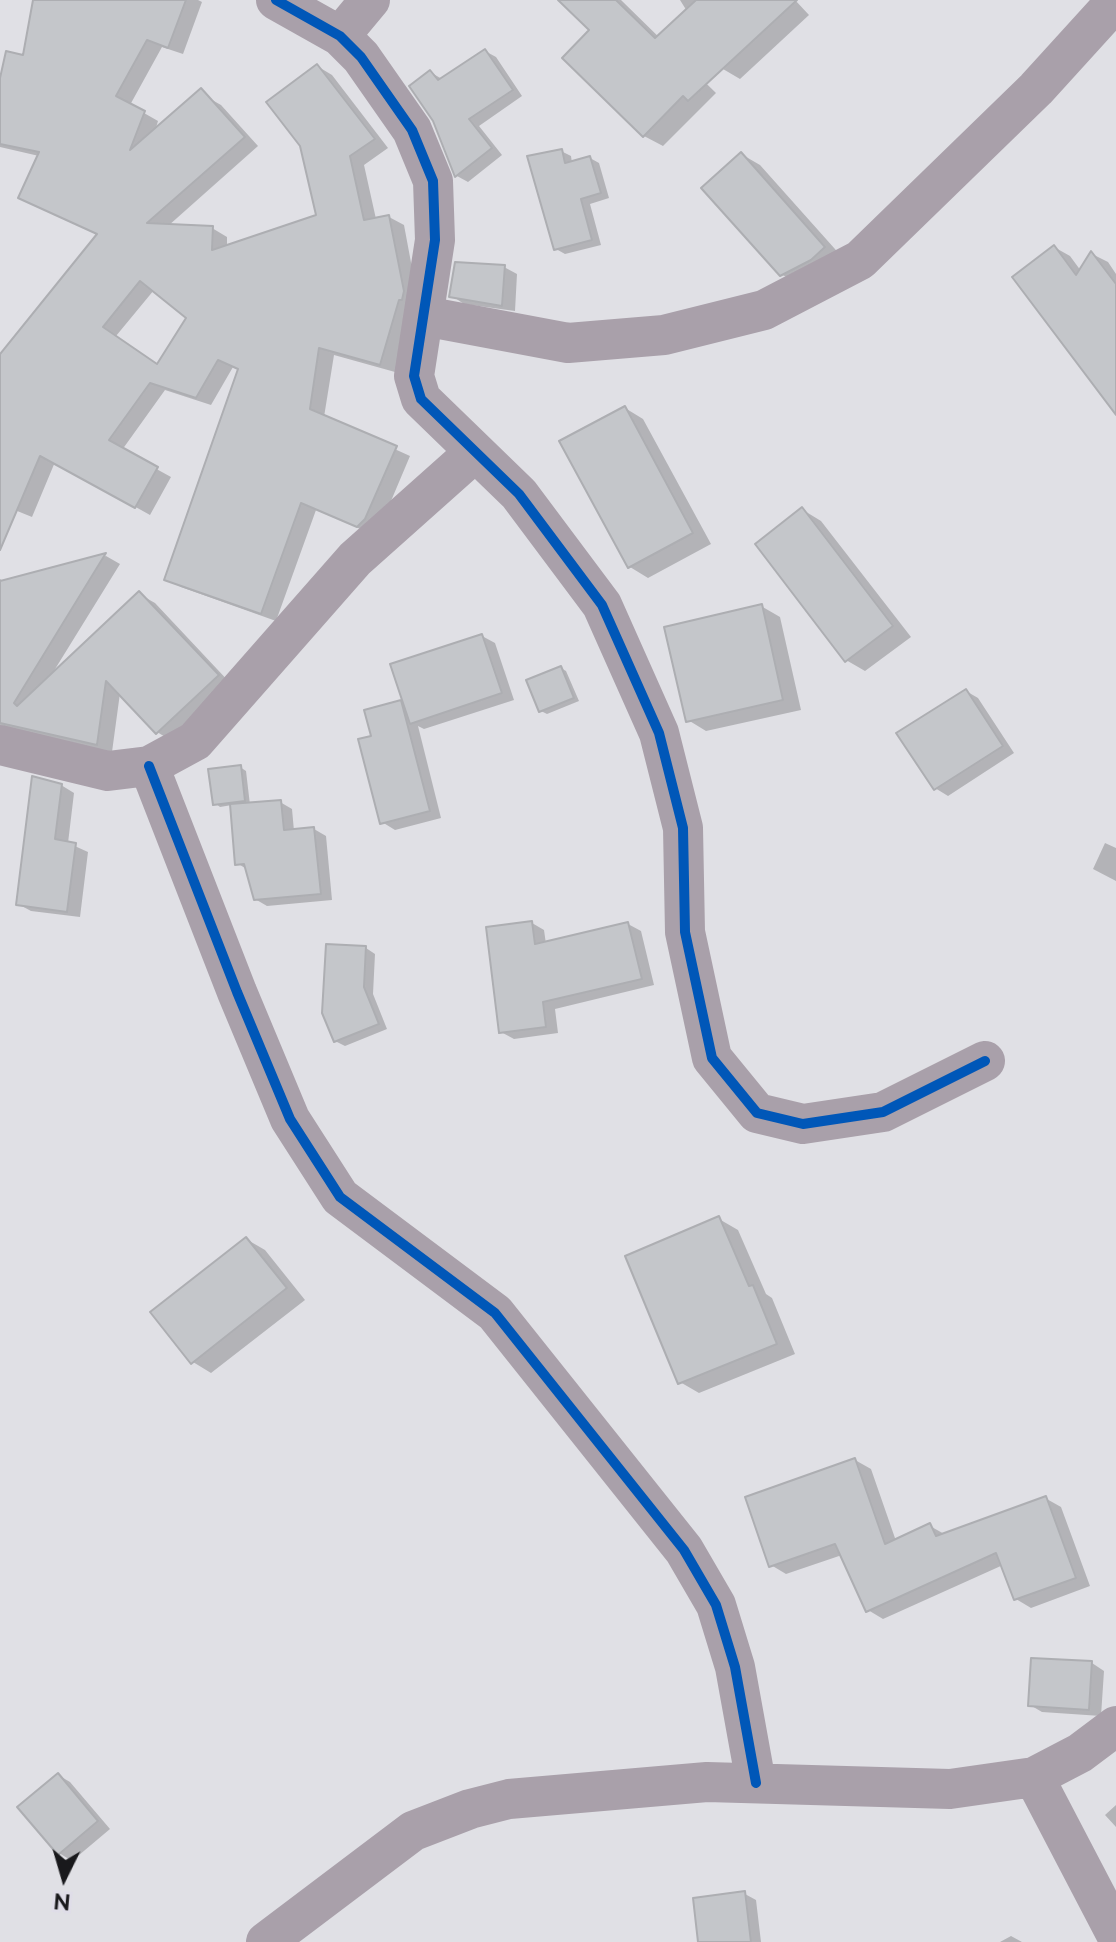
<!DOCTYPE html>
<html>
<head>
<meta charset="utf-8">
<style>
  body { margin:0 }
  #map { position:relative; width:1116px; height:1942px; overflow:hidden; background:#e0e0e5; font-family:Raleway,sans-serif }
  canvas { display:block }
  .north { position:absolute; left:24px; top:1838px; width:80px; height:80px; -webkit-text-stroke:6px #dfdde8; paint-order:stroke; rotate:185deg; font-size:22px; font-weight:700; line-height:32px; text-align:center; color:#19191c }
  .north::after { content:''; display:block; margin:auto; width:28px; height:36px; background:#19191c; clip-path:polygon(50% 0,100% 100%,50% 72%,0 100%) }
</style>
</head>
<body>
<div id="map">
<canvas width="1116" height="1942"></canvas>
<div class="north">N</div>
</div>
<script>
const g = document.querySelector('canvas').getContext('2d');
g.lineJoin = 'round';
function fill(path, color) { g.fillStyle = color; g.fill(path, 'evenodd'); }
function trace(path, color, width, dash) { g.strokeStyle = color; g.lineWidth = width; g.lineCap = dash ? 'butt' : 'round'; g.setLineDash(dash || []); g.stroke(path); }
const shadow = new Path2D(`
  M 35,0 L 198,0 L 202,2 L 183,54 L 162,47 L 130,105 L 158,121 L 155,131 L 205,96 L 221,105 L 258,146 L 168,226 L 212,228 L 227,237 L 227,247 L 318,217 L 317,66 L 332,75 L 388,148 L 364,165 L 376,219 L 389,217 L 404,225 L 418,300 L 395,372 L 334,355 L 324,417 L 410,456 L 380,527 L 372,534 L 316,510 L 276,621 L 181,587 L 166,579 L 240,370 L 233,367 L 211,405 L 165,390 L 122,450 L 171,477 L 150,515 L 55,462 L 32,517 L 0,504 L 0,357 L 99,235 L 20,198 L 39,156 L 0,147 L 0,87 L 25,57 ZM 154,290 L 189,318 L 158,365 L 116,336 Z
  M 582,0 L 621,0 L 716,93 L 663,146 L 644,136 L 592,30 Z
  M 680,0 L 795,0 L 809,15 L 740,79 L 723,69 Z
  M 485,51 L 496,57 L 522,96 L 479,126 L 502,155 L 468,182 L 457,176 L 435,120 L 430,72 L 442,79 Z
  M 561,151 L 571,156 L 572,163 L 590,158 L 599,163 L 609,198 L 590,204 L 601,245 L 565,254 L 556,249 Z
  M 741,154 L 760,165 L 843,258 L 800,285 L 781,274 Z
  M 1054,247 L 1070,256 L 1081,271 L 1092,254 L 1108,262 L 1116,274 L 1116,404 Z
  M 504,267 L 517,274 L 515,311 L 464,304 L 452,296 Z
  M 625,408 L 643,419 L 711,544 L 648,578 L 630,567 Z
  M 803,510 L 821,521 L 911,637 L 865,671 L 846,660 Z
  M 106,556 L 120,564 L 52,674 L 139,594 L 155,603 L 232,685 L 172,741 L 157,732 L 120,693 L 112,752 L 0,738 L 0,579 L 5,582 Z
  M 761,606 L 780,617 L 801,710 L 706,731 L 688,720 Z
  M 482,636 L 495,643 L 514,700 L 424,729 L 418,726 L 441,818 L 395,830 L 382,822 L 373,737 L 401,702 L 406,705 Z
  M 561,668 L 566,671 L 579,701 L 547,714 L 541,711 Z
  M 966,691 L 978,698 L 1014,753 L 948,796 L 935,788 Z
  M 240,767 L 246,771 L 250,805 L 280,802 L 292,809 L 294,831 L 314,829 L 326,836 L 332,900 L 267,906 L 255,899 L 248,870 L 237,863 L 232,805 L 220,807 L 215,803 Z
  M 61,785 L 74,793 L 68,843 L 88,852 L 80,917 L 31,911 L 18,904 Z
  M 1105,843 L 1116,848 L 1116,881 L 1093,869 Z
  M 532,923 L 544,930 L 546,944 L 628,924 L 641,931 L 654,985 L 555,1009 L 558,1033 L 514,1039 L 501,1032 Z
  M 327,946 L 366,948 L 375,954 L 373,994 L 387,1029 L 345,1046 L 335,1041 Z
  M 719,1219 L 738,1230 L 766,1294 L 772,1298 L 795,1354 L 699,1393 L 680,1382 Z
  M 246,1239 L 265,1250 L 305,1300 L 211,1373 L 193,1362 Z
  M 855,1460 L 871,1469 L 896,1541 L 930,1526 L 946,1535 L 1045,1498 L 1061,1507 L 1090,1586 L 1031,1608 L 1016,1599 L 1003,1565 L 883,1619 L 868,1610 L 842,1555 L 786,1574 L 771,1565 Z
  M 1092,1663 L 1104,1671 L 1101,1716 L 1042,1712 L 1030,1705 Z
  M 58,1775 L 70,1782 L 110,1829 L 72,1861 L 59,1853 Z
  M 1116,1805 L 1116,1827 L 1105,1815 Z
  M 745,1894 L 756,1900 L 761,1942 L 700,1942 Z
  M 1011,1936 L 1022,1942 L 1000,1942 Z`);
const building = new Path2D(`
  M 33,0 L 186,0 L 168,48 L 147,40 L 116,96 L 145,111 L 130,150 L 201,88 L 245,137 L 147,223 L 213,226 L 212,250 L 316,215 L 300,146 L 266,102 L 317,64 L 375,139 L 350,156 L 364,220 L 389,215 L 404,291 L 402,300 L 399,300 L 380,365 L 319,348 L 310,409 L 397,446 L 365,519 L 357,527 L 301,503 L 261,614 L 164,580 L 238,369 L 218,360 L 196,398 L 150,383 L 109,440 L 158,467 L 135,508 L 40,456 L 0,550 L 0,354 L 97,234 L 18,198 L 39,152 L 0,144 L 0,78 L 6,51 L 23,55 ZM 140,281 L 186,318 L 157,364 L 103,327 Z
  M 558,0 L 616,0 L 655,38 L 696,0 L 797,0 L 688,101 L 683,96 L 643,137 L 562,58 L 589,30 Z
  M 485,49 L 513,90 L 469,119 L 492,148 L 455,177 L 433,121 L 409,86 L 430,70 L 438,80 Z
  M 562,149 L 565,163 L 590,156 L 601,193 L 581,199 L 592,240 L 554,250 L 527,156 Z
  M 741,152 L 825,247 L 811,260 L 780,276 L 701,188 Z
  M 1054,245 L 1076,275 L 1091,251 L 1116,284 L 1116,415 L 1012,277 Z
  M 455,262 L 505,265 L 502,306 L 449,297 Z
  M 625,406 L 693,533 L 628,568 L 559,441 Z
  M 802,507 L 893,626 L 845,662 L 755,544 Z
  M 106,553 L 14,703 L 17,706 L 139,591 L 219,675 L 156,734 L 106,681 L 97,745 L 0,723 L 0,581 Z
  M 762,604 L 783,700 L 686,722 L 664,627 Z
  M 482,634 L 502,693 L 410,724 L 390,664 Z
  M 561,666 L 574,698 L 539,712 L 526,680 Z
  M 966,689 L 1003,746 L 934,790 L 896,733 Z
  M 401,700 L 430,811 L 380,824 L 358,739 L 371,736 L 364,710 Z
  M 241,765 L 245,801 L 213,805 L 208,769 Z
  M 32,776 L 62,784 L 55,839 L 76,843 L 67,912 L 16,905 Z
  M 281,800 L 284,830 L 314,827 L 321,894 L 254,900 L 244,864 L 235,865 L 230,804 Z
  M 532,921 L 535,944 L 628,922 L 642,979 L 543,1002 L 546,1027 L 499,1033 L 486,927 Z
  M 326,944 L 366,946 L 364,987 L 379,1024 L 334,1042 L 322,1013 Z
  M 719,1216 L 749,1286 L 753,1285 L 777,1344 L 678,1384 L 625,1256 Z
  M 246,1237 L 287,1288 L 191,1364 L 150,1312 Z
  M 855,1458 L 885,1544 L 930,1523 L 936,1536 L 1046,1496 L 1076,1578 L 1014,1600 L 996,1553 L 866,1612 L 835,1544 L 769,1567 L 745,1497 Z
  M 1031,1658 L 1092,1661 L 1089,1710 L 1028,1706 Z
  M 58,1773 L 98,1821 L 58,1855 L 17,1807 Z
  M 745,1891 L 751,1942 L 698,1942 L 693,1898 Z`);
const minor = new Path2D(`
  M 276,0 L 340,36 L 361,57 L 412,130 L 433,181 L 435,240 L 414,376 L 421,399 L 519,494 L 602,605 L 659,733 L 683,828 L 685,932 L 712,1058 L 757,1113 L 803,1124 L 883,1112 L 985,1061
  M 340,36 L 370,0
  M 424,316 L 568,343 L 664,335 L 764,310 L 860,260 L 1036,89 L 1116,1
  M 0,745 L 108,771 L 149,766 L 195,741 L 355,559 L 475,452
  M 149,766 L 237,992 L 290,1119 L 340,1197 L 495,1313 L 684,1550 L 716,1605 L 735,1667 L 756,1783
  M 1034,1777 L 1116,1934
  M 266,1942 L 413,1831 L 470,1809 L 509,1799 L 707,1782 L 950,1789 L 1034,1777 L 1080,1753 L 1116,1726`);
const cycleway = new Path2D(`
  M 276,0 L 340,36 L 361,57 L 412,130 L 433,181 L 435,240 L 414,376 L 421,399 L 519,494 L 602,605 L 659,733 L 683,828 L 685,932 L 712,1058 L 757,1113 L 803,1124 L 883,1112 L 985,1061
  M 149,766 L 237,992 L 290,1119 L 340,1197 L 495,1313 L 684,1550 L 716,1605 L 735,1667 L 756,1783`);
fill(shadow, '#0003');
fill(building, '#c4c6ca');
trace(building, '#adaeb2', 2);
trace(minor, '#a9a0aa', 40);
trace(cycleway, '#0057b8', 10);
</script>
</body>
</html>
